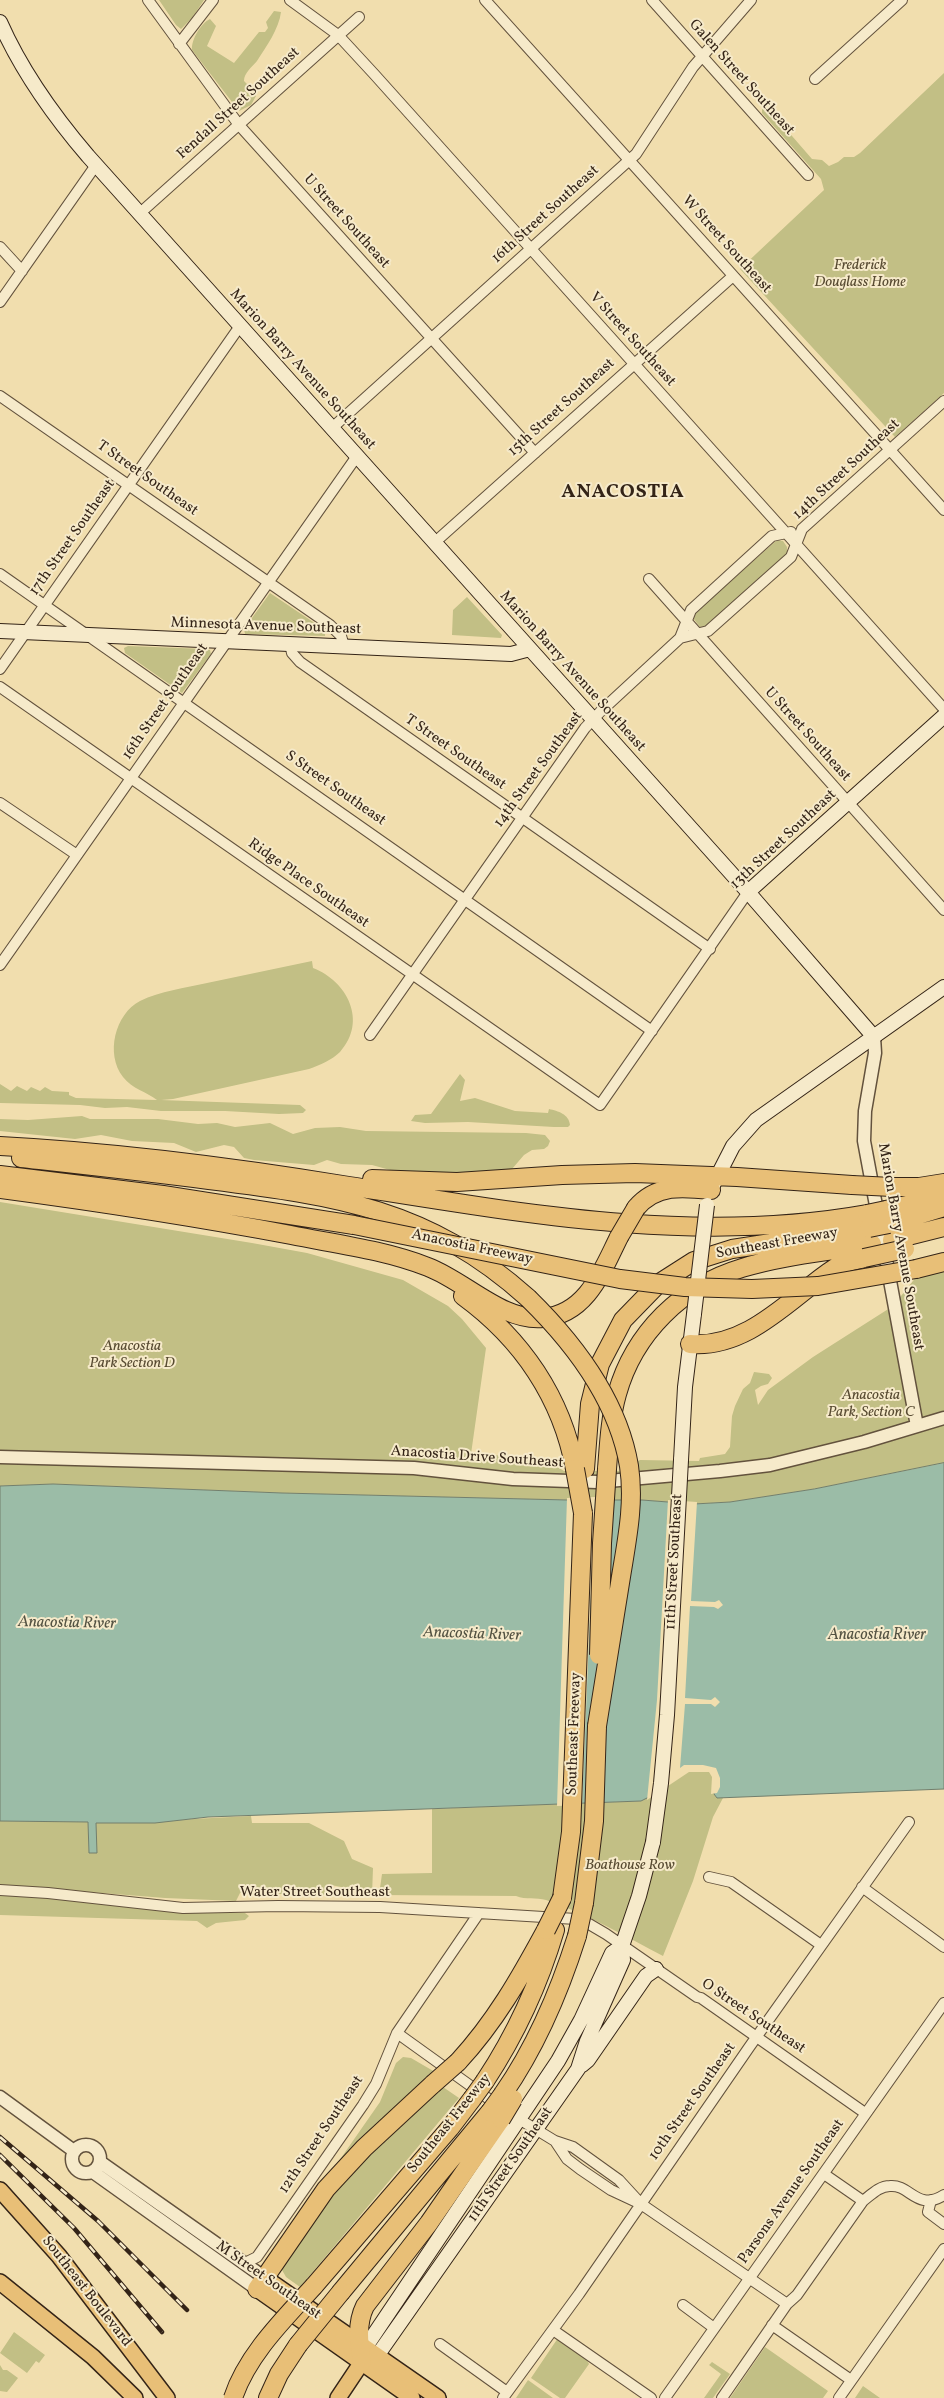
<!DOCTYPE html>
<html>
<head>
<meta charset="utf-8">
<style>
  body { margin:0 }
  canvas { display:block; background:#f1deae }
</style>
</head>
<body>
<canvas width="944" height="2398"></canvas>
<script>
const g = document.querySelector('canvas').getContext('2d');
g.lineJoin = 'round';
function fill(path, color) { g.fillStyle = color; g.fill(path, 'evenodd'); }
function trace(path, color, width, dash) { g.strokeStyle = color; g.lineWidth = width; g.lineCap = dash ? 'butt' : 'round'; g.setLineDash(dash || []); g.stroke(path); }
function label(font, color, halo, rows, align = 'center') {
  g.font = font + ' Vollkorn,serif'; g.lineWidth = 4; g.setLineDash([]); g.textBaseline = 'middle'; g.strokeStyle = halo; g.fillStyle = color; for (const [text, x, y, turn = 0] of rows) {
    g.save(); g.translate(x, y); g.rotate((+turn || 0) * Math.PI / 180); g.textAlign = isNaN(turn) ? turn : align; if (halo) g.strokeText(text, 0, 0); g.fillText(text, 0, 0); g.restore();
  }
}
const green = new Path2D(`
  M 159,0 L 204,0 L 192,18 L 181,29 L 176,25 Z
  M 274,11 L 281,12 C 279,29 266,47 257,61 C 252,67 244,73 244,81 L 254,91 L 256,96 L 251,105 L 239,111 L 192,50 C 191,40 201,23 210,19 L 216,26 L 207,46 L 234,63 L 259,32 L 265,32 L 268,28 L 266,22 Z
  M 944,73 L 944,393 L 895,437 L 740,269 L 824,190 L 821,179 L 762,113 L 762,109 L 766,106 L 812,159 L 822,160 L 829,166 L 838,162 L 844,157 L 854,157 L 860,153 Z
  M 777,540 L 783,541 L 787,547 L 787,553 L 785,556 L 707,626 L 700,627 L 693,618 L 697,611 Z
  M 270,593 L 325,630 L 325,636 L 245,634 L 244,629 Z
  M 467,597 L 502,635 L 501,638 L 452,635 L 453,610 Z
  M 128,646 L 206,649 L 210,650 L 211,654 L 182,693 L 125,653 L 124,648 Z
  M 312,961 L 313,968 C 347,981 368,1021 340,1052 C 332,1060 320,1065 309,1069 L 173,1099 L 161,1100 L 300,1105 L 306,1110 L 303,1113 L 279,1114 L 225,1111 L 161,1111 L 127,1107 L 105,1108 L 80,1105 L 0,1103 L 0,1084 L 11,1091 L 17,1086 L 27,1091 L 31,1087 L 40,1091 L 45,1087 L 52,1091 L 69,1092 L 69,1095 L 76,1098 L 157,1100 C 147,1092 132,1089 123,1077 C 105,1054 115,1014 140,1001 C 160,991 185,988 207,983 C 242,976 277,968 312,961 Z
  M 460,1074 L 465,1080 L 460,1101 L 475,1098 L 515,1111 L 548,1113 L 549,1109 C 558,1111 569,1114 570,1125 L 568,1127 L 554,1127 L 468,1122 L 425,1123 L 411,1121 L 415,1115 L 431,1114 Z
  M 82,1116 L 90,1119 L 158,1119 L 198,1124 L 217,1123 L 235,1127 L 270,1123 L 293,1134 L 315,1128 L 340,1127 L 366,1131 L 526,1133 L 545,1135 L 550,1141 L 548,1146 L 544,1149 L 532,1150 L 524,1155 L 512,1169 L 490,1174 L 401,1173 L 372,1165 L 341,1164 L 327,1160 L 314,1165 L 254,1160 L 244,1158 L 234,1147 L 224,1145 L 196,1152 L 174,1143 L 132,1141 L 101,1135 L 75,1139 L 0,1131 L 0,1119 L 28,1120 Z
  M 0,1202 L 252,1243 L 307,1253 L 403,1280 L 448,1306 L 462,1319 L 486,1348 L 471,1454 L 530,1457 L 554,1465 L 564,1471 L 619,1471 L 640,1460 L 699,1461 L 700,1458 L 725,1454 L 730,1447 L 732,1416 L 735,1406 L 743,1389 L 750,1383 L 754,1372 L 769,1374 L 772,1378 L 768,1384 L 761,1386 L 755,1390 L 758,1405 L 768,1390 L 813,1357 L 893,1306 L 917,1276 L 944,1269 L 944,1463 L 814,1489 L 730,1502 L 694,1504 L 642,1500 L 567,1500 L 282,1493 L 53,1484 L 0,1486 Z
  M 688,1769 L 710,1769 L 715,1777 L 717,1798 L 723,1798 L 713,1817 L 693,1881 L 663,1956 C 625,1936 587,1914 546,1900 C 536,1897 526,1900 516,1896 L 379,1895 L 382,1874 L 432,1873 L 432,1809 L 272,1815 L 641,1801 Z
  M 251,1816 L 252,1823 L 309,1823 L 344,1841 L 352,1859 L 373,1868 L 372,1895 L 362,1895 L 361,1891 L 331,1885 L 324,1895 L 240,1893 L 236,1901 L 165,1898 L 0,1885 L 0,1821 L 88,1822 L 89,1852 L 96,1853 L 96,1823 C 148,1823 199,1818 251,1816 Z
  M 6,1894 L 191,1913 L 245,1913 L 249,1916 L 245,1920 L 216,1923 L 207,1928 L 197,1921 L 0,1915 L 0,1895 Z
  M 403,2057 L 411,2058 L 435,2072 L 334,2168 L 380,2102 L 396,2063 Z
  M 443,2087 L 459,2098 L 300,2287 L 286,2277 L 282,2270 L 287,2257 L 347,2177 Z
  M 14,2332 L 45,2355 L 39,2363 L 36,2361 L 27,2373 L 0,2353 Z
  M 558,2338 L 586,2358 L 589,2364 L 565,2398 L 560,2398 L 531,2378 Z
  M 765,2347 L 828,2391 L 823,2398 L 730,2398 Z
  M 712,2362 L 730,2374 L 713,2398 L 704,2398 L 721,2374 L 709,2365 Z
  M 0,2365 L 3,2370 L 7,2370 L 18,2378 L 7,2392 L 0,2391 Z
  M 528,2380 L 553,2398 L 516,2398 Z
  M 863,2386 L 880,2398 L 855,2398 Z`);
const water = new Path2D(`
  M 944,1463 L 944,1789 L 717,1798 L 714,1794 L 715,1777 L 710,1769 L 688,1769 L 655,1794 L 641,1801 L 208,1817 L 155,1823 L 96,1823 L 97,1853 L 89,1853 L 88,1822 L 0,1821 L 0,1486 L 53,1484 L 282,1493 L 567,1500 L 642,1500 L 694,1504 L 730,1502 L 814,1489 Z`);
const pier = new Path2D(`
  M 595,1497 L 582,1805 L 557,1806 L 567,1498 Z
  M 668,1500 L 697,1502 L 691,1601 L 715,1602 L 719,1600 L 723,1605 L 718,1609 L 714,1607 L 690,1606 L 685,1698 L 711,1700 L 715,1697 L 720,1702 L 715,1707 L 711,1704 L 685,1704 L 680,1768 L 684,1765 L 703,1765 L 716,1768 L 720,1778 L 720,1787 L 717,1793 L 711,1794 L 712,1777 L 709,1772 L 689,1772 L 647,1800 L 657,1700 Z`);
const minor = new Path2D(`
  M 148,0 L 239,125 L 535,453
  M 290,0 L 338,35 L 374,74 L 944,709
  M 485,0 L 944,510
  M 652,0 L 808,175
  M 179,44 L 213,0
  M 815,79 L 902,0
  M 139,214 L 359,17
  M 0,247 L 22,271
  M 0,302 L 96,165
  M 0,396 L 330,625 L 341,636 L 344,646
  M 332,428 L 636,154 L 693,67 L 751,0
  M 434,543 L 733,276
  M 0,574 L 652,1031
  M 649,579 L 944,910
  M 680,638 L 691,610 L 772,536 L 791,532
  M 290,644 L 292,653 L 300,662 L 710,949
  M 0,669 L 240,326
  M 0,687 L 600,1105 L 748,892
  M 0,803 L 77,855
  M 0,965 L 357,456
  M 370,1035 L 585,728 L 601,711 L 680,638 L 708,631 L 791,557 L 802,529 L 944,401
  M 709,1877 L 731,1882 L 821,1945
  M 862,1887 L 944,1947
  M 0,1890 L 48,1893 L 183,1908 L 278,1906 L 380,1907 L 576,1919 L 589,1924 L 606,1934 L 697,1997 L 701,1998 L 865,2113
  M 397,2033 L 500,2107
  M 514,2116 L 555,2141 L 573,2147 L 619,2180 L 641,2204
  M 555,2141 L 567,2159 L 580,2169 L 611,2190 L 641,2204 L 787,2304
  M 824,2174 L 863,2201
  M 931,2200 L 928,2212 L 944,2224
  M 243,2264 L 257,2257 L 363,2105 L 376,2084 L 397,2033 L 479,1913
  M 683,2305 L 714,2328
  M 772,2325 L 851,2380
  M 553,2330 L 651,2398
  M 440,2344 L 507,2392
  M 503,2398 L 579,2294 L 750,2046 L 909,1822
  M 665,2398 L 944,2003
  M 722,2398 L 787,2304 L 797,2295 L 863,2201 C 871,2195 879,2186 890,2186 C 910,2184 917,2212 944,2195
  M 839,2398 L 944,2249`);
const tertiary = new Path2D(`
  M 874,1037 L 875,1053 L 865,1111 L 864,1141 L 917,1426
  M 0,1457 L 414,1468 L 513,1479 L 597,1482 L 720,1471 L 770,1465 L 864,1442 L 944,1418
  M 0,2097 L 74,2151
  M72 2159a14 14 0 1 1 28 0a14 14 0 1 1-28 0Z
  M 100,2162 L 265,2278
  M 93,2172 L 257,2289`);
const secondary = new Path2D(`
  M 0,22 C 22,72 53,115 88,156 L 748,892 L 874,1037
  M 0,631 L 511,654 L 530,649
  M 748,892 L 944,716
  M 713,1185 L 733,1146 L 756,1120 L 944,987
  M 681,1460 L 685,1387 L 694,1314
  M 582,2065 L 588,2060 L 646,1976 L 656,1969
  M 365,2348 L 558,2061 L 581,2020 L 612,1953 L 622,1946
  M 377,2356 L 578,2069 L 587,2041 L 623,1960 L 622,1946 L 639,1896 L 653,1842`);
const primary = new Path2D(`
  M 0,2190 L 59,2256 L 167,2398
  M 265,2278 L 438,2398
  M 0,2282 L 93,2357 L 135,2398
  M 257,2289 L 412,2398
  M 338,2398 L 362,2362 L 363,2354`);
const motorway = new Path2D(`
  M 0,1146 C 117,1152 233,1167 349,1186 C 521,1213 693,1245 867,1214
  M 21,1158 C 83,1165 146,1172 209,1180 C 336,1196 428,1208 528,1298
  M 0,1175 L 163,1195 L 354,1225
  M 372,1179 L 457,1182 L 562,1175 L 635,1173 L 737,1177 L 852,1185
  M 892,1187 L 919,1187 L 944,1183
  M 0,1189 C 98,1202 195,1217 291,1235 C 336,1244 385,1250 428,1267 C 465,1281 503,1322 543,1318 C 587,1314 602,1271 619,1237
  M 636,1208 C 656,1184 683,1187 711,1190
  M 886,1210 L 944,1196
  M 889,1224 L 944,1207
  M 892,1240 L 944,1227
  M 916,1269 L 944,1262
  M 463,1296 C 522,1339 562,1398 575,1469
  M 690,1344 C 737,1348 774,1315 808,1288 C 818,1280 830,1270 842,1264 C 849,1261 857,1260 864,1258
  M 585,1469 L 590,1404 L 600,1364 L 623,1320 L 658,1284 L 694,1261 L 732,1249 L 869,1228
  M 607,1469 C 609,1444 610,1419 617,1394 C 634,1333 682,1286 742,1268 C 784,1255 829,1252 872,1244
  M 562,1898 L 571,1832 L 583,1513
  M 584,1903 L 594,1821 L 597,1726
  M 458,2062 C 495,2022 520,1978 546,1930
  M 485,2081 C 516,2034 539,1984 555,1930
  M 503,2094 C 537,2045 559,1993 577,1936
  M 314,2286 L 450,2128 L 472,2099
  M 257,2289 L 326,2189 L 364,2148 L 433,2084
  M 341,2292 L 490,2112
  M 362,2362 C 359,2344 356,2324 365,2306 L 429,2223 L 501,2119
  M 268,2398 L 279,2374 L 298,2345`);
const rail = new Path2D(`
  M 0,2137 L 98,2221 L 187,2310
  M 0,2155 L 74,2228 L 162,2332`);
const secondaryBridge = new Path2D(`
  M 694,1314 L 707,1205
  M 653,1842 L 661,1783 L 667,1715 L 681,1460`);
const motorwayBridge = new Path2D(`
  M 852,1185 L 892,1187
  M 867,1214 L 886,1210
  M 354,1225 L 620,1279 L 685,1287 L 752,1289 L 818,1286 L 916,1269
  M 869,1228 L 889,1224
  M 619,1237 L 636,1208
  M 864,1258 L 905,1249
  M 528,1298 C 574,1343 618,1401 629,1466 C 635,1505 626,1544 620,1583 C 612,1630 605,1678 597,1726
  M 575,1469 L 583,1513
  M 599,1655 L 602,1543 L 607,1469
  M 546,1930 L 562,1898
  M 577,1936 L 584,1903
  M 433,2084 L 458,2062
  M 472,2099 L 485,2081
  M 490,2112 L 503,2094
  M 501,2119 L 513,2099
  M 298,2345 L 341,2292
  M 233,2398 C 247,2355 284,2319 314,2286`);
const streetNames = [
  ["Galen Street Southeast",741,78,48],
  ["Fendall Street Southeast",239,104,-42],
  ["16th Street Southeast",546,215,-42],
  ["U Street Southeast",346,222,48],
  ["W Street Southeast",726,245,48],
  ["V Street Southeast",632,340,48],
  ["Marion Barry Avenue Southeast",302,370,48],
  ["15th Street Southeast",562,408,-42],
  ["14th Street Southeast",847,470,-43],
  ["T Street Southeast",147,479,35],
  ["17th Street Southeast",73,538,-55],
  ["Minnesota Avenue Southeast",266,627,2],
  ["Marion Barry Avenue Southeast",572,672,48],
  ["16th Street Southeast",166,702,-55],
  ["U Street Southeast",807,735,48],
  ["T Street Southeast",455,753,35],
  ["14th Street Southeast",539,770,-54],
  ["S Street Southeast",335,789,35],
  ["13th Street Southeast",784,840,-43],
  ["Ridge Place Southeast",308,884,35],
  ["Southeast Freeway",777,1244,-10],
  ["Marion Barry Avenue Southeast",900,1247,80],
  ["Anacostia Freeway",472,1248,12],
  ["Anacostia Drive Southeast",477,1458,4],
  ["11th Street Southeast",675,1562,-87],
  ["Southeast Freeway",575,1734,-88],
  ["Water Street Southeast",315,1893],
  ["O Street Southeast",753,2017,34],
  ["10th Street Southeast",693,2102,-55],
  ["Southeast Freeway",450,2124,-51],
  ["12th Street Southeast",322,2135,-56],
  ["11th Street Southeast",511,2165,-55],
  ["Parsons Avenue Southeast",792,2192,-55],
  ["M Street Southeast",268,2281,35],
  ["Southeast Boulevard",86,2292,52]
];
const parkNames = [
  ["Frederick",860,266],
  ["Douglass Home",860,283],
  ["Anacostia",132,1347],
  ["Park Section D",132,1364],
  ["Anacostia",871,1396],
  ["Park, Section C",871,1413],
  ["Boathouse Row",630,1866]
];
const waterNames = [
  ["Anacostia River",67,1624,1],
  ["Anacostia River",472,1635,2],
  ["Anacostia River",877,1636]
];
const districtNames = [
  ["ANACOSTIA",623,493]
];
fill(green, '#c2bf85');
fill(water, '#9bbca7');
trace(water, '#727f6d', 1);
fill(pier, '#f1deae');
trace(minor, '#63523d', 12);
trace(tertiary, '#63523d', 15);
trace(secondary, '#342417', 16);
trace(primary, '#342417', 18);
trace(motorway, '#342417', 20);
trace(minor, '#f6eaca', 10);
trace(tertiary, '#f6eaca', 12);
trace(secondary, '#f6eaca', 14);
trace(primary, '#e8bf77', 15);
trace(motorway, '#e8bf77', 18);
trace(rail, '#342417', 4.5);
trace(rail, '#f6eaca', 2.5, [8]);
trace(secondaryBridge, '#342417', 16, []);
trace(motorwayBridge, '#342417', 20, []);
trace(secondaryBridge, '#f6eaca', 14);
trace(motorwayBridge, '#e8bf77', 18);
label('15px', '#342417', '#f6eaca', streetNames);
label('italic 15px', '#584b32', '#f6eaca', parkNames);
label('italic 16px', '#535242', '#f6eaca', waterNames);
g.letterSpacing = '1px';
label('bold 20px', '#342417', '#f6eaca', districtNames);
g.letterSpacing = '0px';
</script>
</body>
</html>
